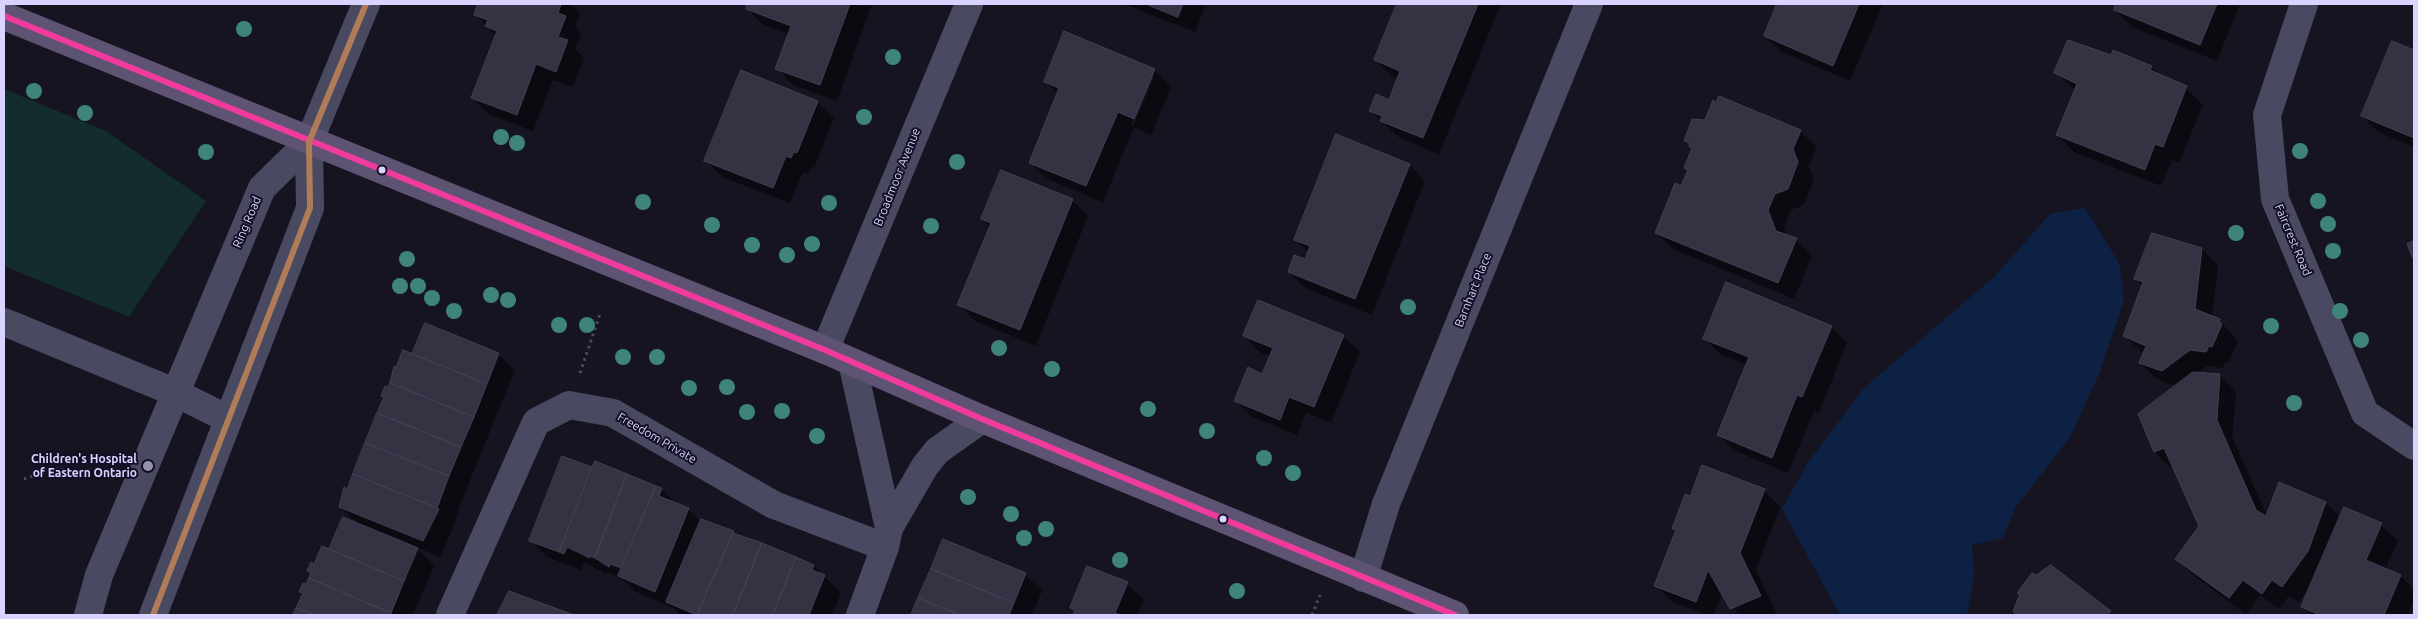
<!DOCTYPE html>
<html>
<head>
<meta charset="utf-8">
<style>
  body { margin:0 }
  #map { position:relative; width:2418px; height:619px; overflow:hidden; background:#161421; font-family:Ubuntu,sans-serif }
  canvas { display:block }
  .frame { position:absolute; inset:0; border:5px solid #d9d4ff; pointer-events:none }
</style>
</head>
<body>
<div id="map">
<canvas width="2418" height="619"></canvas>
<div class="frame"></div>
</div>
<script>
const g = document.querySelector('canvas').getContext('2d');
g.lineJoin = 'round';
function fill(path, color) { g.fillStyle = color; g.fill(path, 'evenodd'); }
function trace(path, color, width, dash) { g.strokeStyle = color; g.lineWidth = width; g.lineCap = dash ? 'butt' : 'round'; g.setLineDash(dash || []); g.stroke(path); }
function label(font, color, halo, rows, align = 'center') {
  g.font = font + ' Ubuntu,sans-serif'; g.lineWidth = 4; g.setLineDash([]); g.textBaseline = 'middle'; g.strokeStyle = halo; g.fillStyle = color; for (const [text, x, y, turn = 0] of rows) {
    g.save(); g.translate(x, y); g.rotate((+turn || 0) * Math.PI / 180); g.textAlign = isNaN(turn) ? turn : align; if (halo) g.strokeText(text, 0, 0); g.fillText(text, 0, 0); g.restore();
  }
}
const green = new Path2D(`
  M 4,89 L 106,131 L 206,201 L 129,317 L 4,266 Z`);
const water = new Path2D(`
  M 2085,208 L 2119,263 L 2124,300 L 2099,374 L 2070,437 L 2016,507 L 2003,538 L 1972,545 L 1974,577 L 1967,615 L 1840,615 L 1782,509 L 1807,464 L 1864,388 L 1994,277 L 2050,214 Z`);
const shadow = new Path2D(`
  M 479,4 L 571,4 L 580,13 L 575,27 L 581,34 L 575,49 L 584,58 L 573,87 L 553,80 L 533,131 L 488,114 L 472,97 L 496,36 L 475,14 Z
  M 749,4 L 872,4 L 837,101 L 793,85 L 777,68 L 789,34 L 763,25 L 747,8 Z
  M 1124,4 L 1206,4 L 1195,32 Z
  M 1399,4 L 1501,4 L 1439,154 L 1398,137 L 1370,110 L 1390,101 L 1399,79 L 1392,76 L 1375,60 Z
  M 1779,4 L 1883,4 L 1850,81 L 1782,52 L 1765,36 Z
  M 2118,4 L 2240,4 L 2217,61 L 2132,27 L 2115,10 Z
  M 1065,33 L 1155,70 L 1171,87 L 1151,135 L 1134,127 L 1103,202 L 1047,179 L 1030,163 L 1058,94 L 1045,82 ZM 1151,77 L 1154,77 L 1133,126 L 1131,125 Z
  M 2392,43 L 2414,51 L 2414,147 L 2378,132 L 2362,116 Z
  M 2112,56 L 2151,67 L 2162,77 L 2187,89 L 2203,105 L 2179,163 L 2172,160 L 2161,186 L 2074,152 L 2057,135 L 2076,91 L 2056,73 Z
  M 817,102 L 834,118 L 814,168 L 811,167 L 808,174 L 803,172 L 790,203 L 722,177 L 706,160 Z
  M 1800,131 L 1817,147 L 1809,166 L 1814,179 L 1804,205 L 1791,210 L 1784,227 L 1787,236 L 1796,240 L 1812,256 L 1794,299 L 1673,249 L 1656,233 L 1682,188 L 1689,171 L 1686,168 L 1693,149 L 1685,140 Z
  M 1409,165 L 1425,181 L 1372,315 L 1305,288 L 1289,272 L 1306,260 L 1309,253 L 1295,239 Z
  M 1072,200 L 1088,216 L 1036,346 L 975,321 L 959,305 L 990,227 L 982,219 Z
  M 2202,249 L 2218,265 L 2212,317 L 2219,320 L 2238,341 L 2228,363 L 2225,362 L 2223,368 L 2207,366 L 2198,373 L 2220,375 L 2236,392 L 2232,437 L 2267,516 L 2326,503 L 2341,518 L 2381,525 L 2398,541 L 2385,570 L 2401,576 L 2414,590 L 2414,600 L 2408,615 L 2311,615 L 2303,607 L 2310,587 L 2299,602 L 2289,596 L 2279,609 L 2260,595 L 2246,614 L 2193,575 L 2176,559 L 2200,526 L 2174,467 L 2171,468 L 2155,452 L 2176,386 L 2157,379 L 2140,363 L 2144,354 L 2124,336 L 2143,286 L 2135,279 Z
  M 1831,327 L 1847,343 L 1819,413 L 1814,411 L 1788,473 L 1735,451 L 1719,435 L 1747,365 L 1721,355 L 1704,338 Z
  M 1244,336 L 1343,336 L 1360,352 L 1331,423 L 1306,412 L 1297,435 L 1252,417 L 1235,400 L 1263,375 L 1271,356 L 1261,353 Z
  M 498,354 L 515,370 L 460,505 L 454,526 L 440,557 L 414,546 L 434,566 L 413,615 L 294,615 L 304,594 L 301,591 L 307,585 L 312,574 L 309,571 L 359,525 L 340,507 L 385,398 L 383,396 L 393,378 L 391,376 L 394,368 L 397,369 L 413,356 Z
  M 563,457 L 593,469 L 596,463 L 662,489 L 677,505 L 688,509 L 701,522 L 733,532 L 737,535 L 814,566 L 841,593 L 832,615 L 680,615 L 673,608 L 636,592 L 626,582 L 612,574 L 606,572 L 606,574 L 584,562 L 581,570 L 547,557 L 530,540 Z
  M 1764,490 L 1780,507 L 1756,570 L 1776,613 L 1770,615 L 1739,615 L 1722,592 L 1714,615 L 1706,615 L 1672,602 L 1656,585 L 1677,532 L 1673,528 L 1691,498 Z
  M 944,541 L 1026,575 L 1042,591 L 1032,615 L 912,615 Z
  M 1088,567 L 1127,584 L 1144,600 L 1137,615 L 1075,615 L 1076,613 L 1071,608 Z
  M 510,592 L 570,615 L 499,615 Z
  M 2019,593 L 2110,612 L 2113,615 L 2018,615 L 2021,595 Z`);
const building = new Path2D(`
  M 478,4 L 561,4 L 558,13 L 566,16 L 558,37 L 568,40 L 556,72 L 536,64 L 517,115 L 471,98 L 497,31 L 485,26 L 488,20 L 474,15 Z
  M 747,4 L 850,4 L 820,85 L 775,69 L 791,26 L 746,9 Z
  M 1146,4 L 1183,4 L 1178,17 Z
  M 1397,4 L 1478,4 L 1423,138 L 1380,121 L 1382,116 L 1369,111 L 1376,94 L 1389,100 L 1400,71 L 1374,60 Z
  M 1777,4 L 1859,4 L 1833,66 L 1764,36 Z
  M 2116,4 L 2217,4 L 2200,45 L 2114,10 Z
  M 1064,31 L 1155,69 L 1134,119 L 1118,112 L 1086,186 L 1029,163 L 1059,88 L 1044,82 Z
  M 2068,40 L 2111,55 L 2113,50 L 2152,66 L 2150,70 L 2187,86 L 2163,147 L 2155,144 L 2145,170 L 2056,135 L 2077,84 L 2054,73 Z
  M 2392,41 L 2414,50 L 2414,138 L 2361,116 Z
  M 741,70 L 818,101 L 797,153 L 794,152 L 791,158 L 786,156 L 773,188 L 704,161 Z
  M 1719,96 L 1801,130 L 1793,149 L 1798,162 L 1788,189 L 1775,194 L 1768,210 L 1776,231 L 1797,238 L 1778,283 L 1655,233 L 1675,183 L 1681,186 L 1688,170 L 1684,168 L 1692,148 L 1689,146 L 1690,143 L 1684,141 L 1692,119 L 1705,120 L 1713,100 L 1716,102 Z
  M 1336,134 L 1410,164 L 1355,299 L 1288,272 L 1294,255 L 1305,259 L 1310,246 L 1294,240 Z
  M 1001,170 L 1073,199 L 1020,330 L 957,305 L 991,223 L 981,219 Z
  M 2152,233 L 2202,248 L 2195,309 L 2220,319 L 2219,322 L 2222,324 L 2212,347 L 2209,346 L 2206,352 L 2190,350 L 2162,371 L 2139,363 L 2146,346 L 2123,336 L 2143,282 L 2134,279 Z
  M 2414,241 L 2414,261 L 2407,244 Z
  M 1726,282 L 1832,326 L 1802,397 L 1797,395 L 1772,458 L 1717,435 L 1749,357 L 1703,339 Z
  M 1258,300 L 1344,335 L 1314,407 L 1289,397 L 1280,420 L 1234,401 L 1248,367 L 1262,374 L 1273,348 L 1243,336 Z
  M 425,323 L 499,353 L 487,384 L 412,354 Z
  M 403,350 L 487,384 L 474,417 L 390,383 L 394,366 L 396,367 Z
  M 2193,372 L 2220,374 L 2217,420 L 2256,510 L 2266,516 L 2279,482 L 2326,502 L 2308,551 L 2282,587 L 2272,580 L 2262,594 L 2243,580 L 2229,598 L 2175,559 L 2199,526 L 2164,448 L 2154,452 L 2138,414 Z
  M 390,383 L 474,417 L 461,447 L 377,413 L 384,397 L 381,396 L 385,386 L 388,387 Z
  M 377,413 L 461,447 L 449,476 L 365,443 Z
  M 365,443 L 449,476 L 437,508 L 353,474 Z
  M 562,456 L 592,467 L 559,552 L 529,541 Z
  M 595,461 L 627,474 L 595,558 L 590,556 L 590,558 L 567,547 L 564,554 L 559,552 Z
  M 1702,465 L 1765,489 L 1740,553 L 1761,596 L 1730,609 L 1708,570 L 1696,602 L 1654,586 L 1676,530 L 1672,529 L 1685,494 L 1690,496 Z
  M 353,474 L 439,509 L 423,541 L 339,507 L 344,487 L 347,489 Z
  M 627,474 L 656,486 L 621,568 L 610,564 L 609,567 L 595,558 Z
  M 656,486 L 662,488 L 659,496 L 689,508 L 655,592 L 618,576 Z
  M 2344,507 L 2382,523 L 2366,560 L 2401,575 L 2384,615 L 2320,615 L 2301,607 Z
  M 343,517 L 418,548 L 404,581 L 329,549 Z
  M 701,519 L 734,531 L 697,615 L 666,602 Z
  M 733,533 L 762,543 L 733,615 L 697,615 Z
  M 943,539 L 1026,573 L 1014,603 L 931,569 Z
  M 762,543 L 796,557 L 773,615 L 733,615 Z
  M 322,546 L 404,581 L 391,613 L 309,578 L 311,572 L 307,571 L 311,562 L 314,564 Z
  M 796,557 L 814,565 L 812,570 L 825,575 L 809,615 L 773,615 Z
  M 2051,565 L 2111,611 L 2108,615 L 2016,615 L 2013,611 L 2020,594 L 2017,593 L 2032,573 L 2036,575 Z
  M 1087,566 L 1128,582 L 1115,613 L 1121,615 L 1073,615 L 1075,610 L 1070,608 Z
  M 931,569 L 1014,603 L 1009,615 L 960,615 L 918,598 Z
  M 309,578 L 391,613 L 390,615 L 315,615 L 296,608 L 303,593 L 299,592 L 303,583 L 306,584 Z
  M 509,591 L 574,615 L 497,615 Z
  M 918,598 L 960,615 L 911,615 Z
  M 296,608 L 315,615 L 293,615 Z`);
const path = new Path2D(`
  M 580,373 L 600,314
  M 24,479 L 53,469 L 107,470
  M 1312,615 L 1320,595`);
const minor = new Path2D(`
  M 2304,4 L 2267,115 L 2275,199 L 2365,413 L 2414,446
  M 4,322 L 174,392 L 228,419
  M 825,350 L 969,4
  M 852,362 L 889,528
  M 1363,578 L 1386,504 L 1589,4
  M 88,615 L 99,575 L 262,188 L 309,142
  M 153,615 L 310,208 L 309,142 L 366,4
  M 450,615 L 536,422 L 569,405 L 613,413 L 774,505 L 885,547
  M 860,615 L 885,547 L 889,528 L 925,466 L 937,451 L 982,419`);
const major = new Path2D(`
  M 4,16 L 825,350 L 982,419 L 1455,615`);
const bus1 = new Path2D(`
  M 4,16 L 825,350 L 982,419 L 1455,615`);
const bus2 = new Path2D(`
  M 153,615 L 310,208 L 309,142 L 366,4`);
const trees = [
  [244,29],
  [893,57],
  [34,91],
  [85,113],
  [864,117],
  [501,137],
  [517,143],
  [2300,151],
  [206,152],
  [957,162],
  [2318,201],
  [643,202],
  [829,203],
  [2328,224],
  [712,225],
  [931,226],
  [2236,233],
  [812,244],
  [752,245],
  [2333,251],
  [787,255],
  [407,259],
  [400,286],
  [418,286],
  [491,295],
  [432,298],
  [508,300],
  [1408,307],
  [454,311],
  [2340,311],
  [559,325],
  [587,325],
  [2271,326],
  [2361,340],
  [999,348],
  [623,357],
  [657,357],
  [1052,369],
  [727,387],
  [689,388],
  [2294,403],
  [1148,409],
  [782,411],
  [747,412],
  [1207,431],
  [817,436],
  [1264,458],
  [1293,473],
  [968,497],
  [1011,514],
  [1046,529],
  [1024,538],
  [1120,560],
  [1237,591]
];
const markers = [
  [382,170,4.5,"#d9d4ff"],
  [148,466,6,"#9591b1"],
  [1223,519,4.5,"#d9d4ff"]
];
const streetNames = [
  ["Broadmoor Avenue",897,177,-68],
  ["Ring Road",247,222,-67],
  ["Faircrest Road",2293,240,67],
  ["Barnhart Place",1473,290,-68],
  ["Freedom Private",657,438,30]
];
const poiNames = [
  ["Children's Hospital",137,459],
  ["of Eastern Ontario",137,473]
];
fill(green, '#132c2d');
fill(water, '#0d2144');
fill(shadow, '#0007');
fill(building, '#343243');
trace(building, '#433f54', 1);
trace(path, '#44505f', 3, [2.5, 4]);
trace(minor, '#4a4962', 28);
trace(major, '#5e5373', 28);
trace(bus1, '#f13a9d', 6);
trace(bus2, '#b07c57', 6);
g.fillStyle = '#3e8478';
for (const [x, y] of trees) { g.beginPath(); g.arc(x, y, 8, 0, 2 * Math.PI); g.fill(); }
for (const [x, y, r, color] of markers) { const dot = new Path2D(); dot.arc(x, y, r, 0, 2 * Math.PI); g.fillStyle = color; g.fill(dot); trace(dot, '#130f26', 2); }
label('12px', '#d9d4ff', '#130f26', streetNames);
label('bold 12px', '#d9d4ff', '#130f26', poiNames, 'right');
</script>
</body>
</html>
